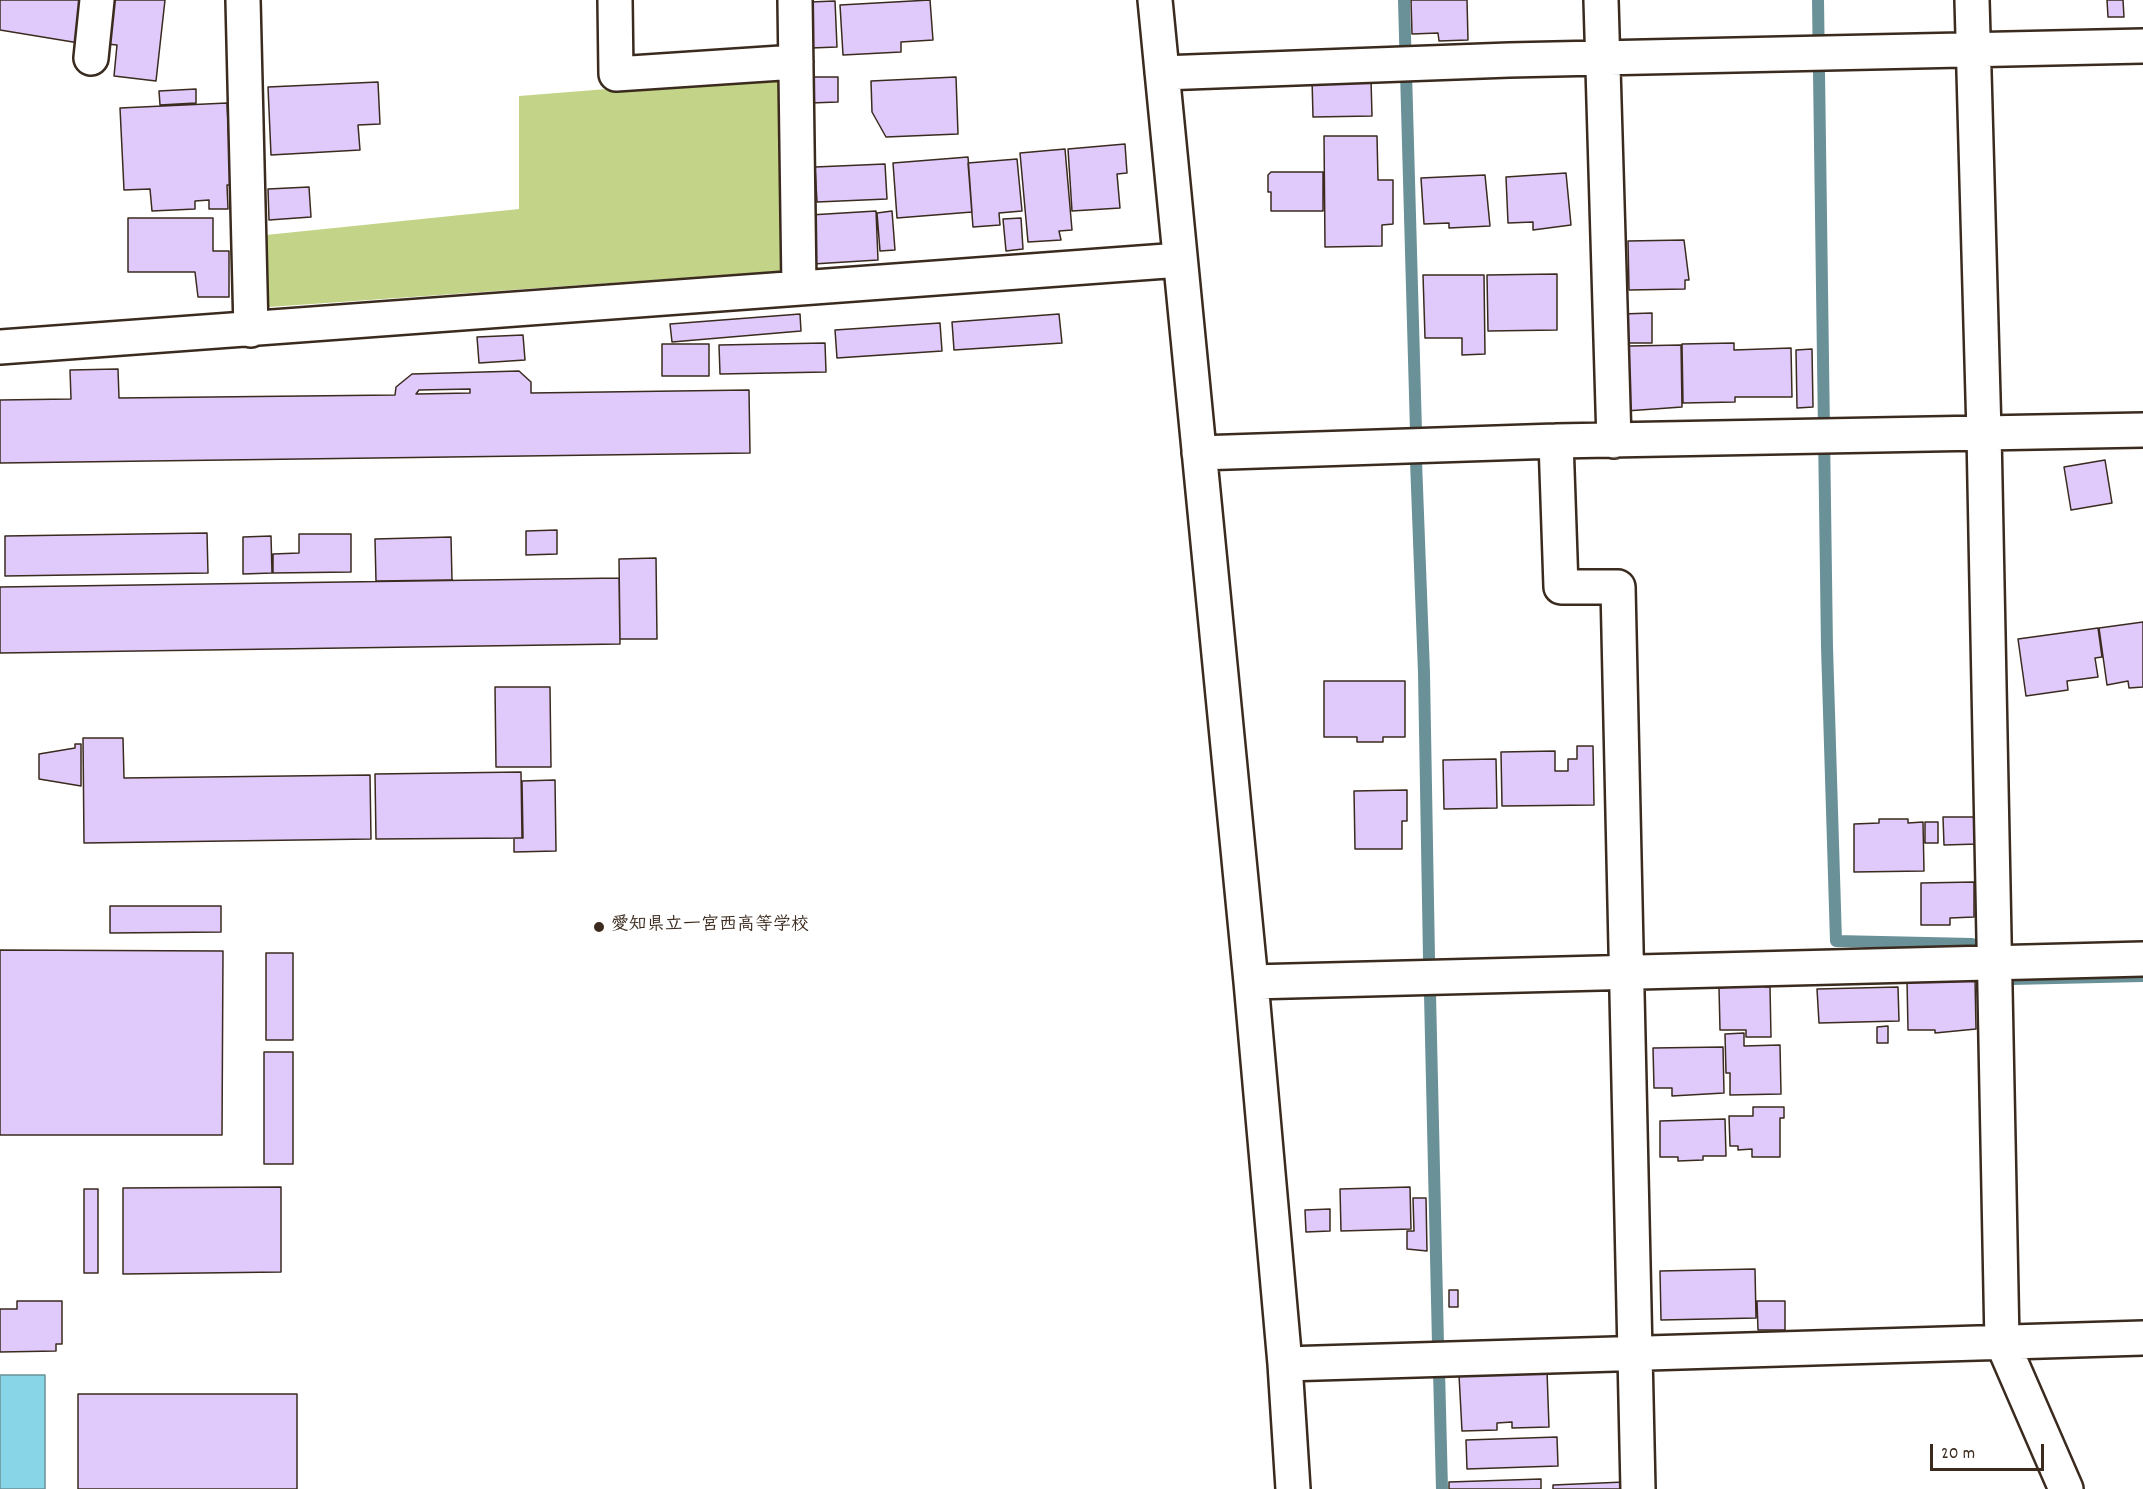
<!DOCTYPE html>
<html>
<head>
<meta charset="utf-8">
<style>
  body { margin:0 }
  #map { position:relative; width:2143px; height:1489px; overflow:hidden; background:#fff; font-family:Dekko,sans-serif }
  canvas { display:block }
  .scale { position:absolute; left:1930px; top:1444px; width:114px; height:27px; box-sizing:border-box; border:3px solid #3b2a1e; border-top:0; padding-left:8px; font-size:18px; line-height:21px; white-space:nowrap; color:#3b2a1e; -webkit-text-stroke:4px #fff; paint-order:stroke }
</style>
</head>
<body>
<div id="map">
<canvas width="2143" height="1489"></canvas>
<div class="scale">20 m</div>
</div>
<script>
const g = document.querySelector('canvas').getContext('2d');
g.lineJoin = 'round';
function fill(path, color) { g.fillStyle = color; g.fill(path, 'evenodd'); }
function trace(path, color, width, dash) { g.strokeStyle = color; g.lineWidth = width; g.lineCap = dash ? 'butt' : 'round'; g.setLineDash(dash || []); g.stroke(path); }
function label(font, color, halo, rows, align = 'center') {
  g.font = font + ' Dekko,"Klee One",sans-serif'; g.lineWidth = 4.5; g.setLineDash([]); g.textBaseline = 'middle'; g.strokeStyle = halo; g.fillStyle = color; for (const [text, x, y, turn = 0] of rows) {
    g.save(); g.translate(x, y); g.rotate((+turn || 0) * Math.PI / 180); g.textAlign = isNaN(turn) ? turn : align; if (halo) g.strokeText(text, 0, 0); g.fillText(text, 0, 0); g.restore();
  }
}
const green = new Path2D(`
  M 783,75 L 786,263 L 782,271 L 269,307 L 266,235 L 519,209 L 519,96 Z`);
const water = new Path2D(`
  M 0,1375 L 45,1375 L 45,1489 L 0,1489 Z`);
const stream = new Path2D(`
  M 1404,0 L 1416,431
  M 1818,0 L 1827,647 L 1836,941 L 1972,944
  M 1416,461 L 1424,673 L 1429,958
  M 2011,979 L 2143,976
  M 1430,994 L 1438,1344
  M 1439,1370 L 1442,1489`);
const building = new Path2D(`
  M 0,0 L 84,0 L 79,43 L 0,30 Z
  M 111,0 L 165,0 L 156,81 L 114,76 L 117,45 L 107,44 Z
  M 930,0 L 933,40 L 901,42 L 901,52 L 843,55 L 840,5 Z
  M 1411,0 L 1467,0 L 1468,40 L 1439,41 L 1438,33 L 1412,34 Z
  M 2107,0 L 2123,0 L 2124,17 L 2108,17 Z
  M 835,1 L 837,47 L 811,48 L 810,2 Z
  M 810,77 L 838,77 L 838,102 L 810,103 Z
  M 956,77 L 958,134 L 886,137 L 872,112 L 871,81 Z
  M 1312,79 L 1371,79 L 1372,116 L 1313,117 Z
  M 378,82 L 380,124 L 358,125 L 360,150 L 271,155 L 268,87 Z
  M 196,89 L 196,103 L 160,105 L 159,91 Z
  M 227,103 L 231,185 L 227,185 L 228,209 L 209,209 L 209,200 L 195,201 L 195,209 L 152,211 L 150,189 L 124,190 L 120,108 Z
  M 1324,136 L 1377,136 L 1378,180 L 1393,180 L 1393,224 L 1382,225 L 1382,246 L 1325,247 Z
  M 1125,144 L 1127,173 L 1117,174 L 1120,208 L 1072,211 L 1068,149 Z
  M 1065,149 L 1072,230 L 1059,231 L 1061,240 L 1028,242 L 1020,153 Z
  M 968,157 L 972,212 L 897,218 L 893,163 Z
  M 1017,159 L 1022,211 L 999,213 L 1000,225 L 973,227 L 968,163 Z
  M 885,164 L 887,199 L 817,202 L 815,167 Z
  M 1271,172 L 1323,172 L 1323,211 L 1271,211 L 1271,192 L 1268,192 L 1268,175 Z
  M 1566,173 L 1571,225 L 1533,230 L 1533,222 L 1508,223 L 1506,177 Z
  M 1485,175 L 1490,226 L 1449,228 L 1449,223 L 1424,224 L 1421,178 Z
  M 309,187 L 311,217 L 269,220 L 268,189 Z
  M 876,211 L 878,260 L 813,264 L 810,215 Z
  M 892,211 L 895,250 L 880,251 L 877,213 Z
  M 128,218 L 213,218 L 213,251 L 229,251 L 229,297 L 198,297 L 195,272 L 128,272 Z
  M 1021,218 L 1023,249 L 1006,251 L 1003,219 Z
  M 1684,240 L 1689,280 L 1685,280 L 1685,289 L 1629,290 L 1628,241 Z
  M 1557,274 L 1557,330 L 1488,331 L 1487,275 Z
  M 1423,275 L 1484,275 L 1485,354 L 1462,355 L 1462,338 L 1425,338 Z
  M 1652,313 L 1652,343 L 1621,343 L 1621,314 Z
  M 800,314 L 801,331 L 672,342 L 670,324 Z
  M 1059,314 L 1062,343 L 954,350 L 952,322 Z
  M 940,323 L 942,351 L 837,358 L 835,330 Z
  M 523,335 L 525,360 L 479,363 L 477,337 Z
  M 825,343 L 826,372 L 720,374 L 719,345 Z
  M 1734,343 L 1734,350 L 1791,348 L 1792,397 L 1735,397 L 1735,402 L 1683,403 L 1682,344 Z
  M 662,344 L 709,344 L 709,376 L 662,376 Z
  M 1681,345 L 1682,407 L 1626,411 L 1625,364 L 1629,364 L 1629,346 Z
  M 1812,349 L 1813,407 L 1797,408 L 1796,350 Z
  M 118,369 L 119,398 L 395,395 L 396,387 L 412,374 L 519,371 L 531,382 L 531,393 L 749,390 L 750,453 L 0,463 L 0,400 L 71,399 L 70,370 ZM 470,389 L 470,393 L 416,394 L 419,390 Z
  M 2105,460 L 2112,503 L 2071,510 L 2064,467 Z
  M 557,530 L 557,554 L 526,555 L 526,531 Z
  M 207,533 L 208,573 L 5,576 L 5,536 Z
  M 299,534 L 351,534 L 351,572 L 273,573 L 273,554 L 299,553 Z
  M 271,536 L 272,573 L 243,574 L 243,537 Z
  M 451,537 L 452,580 L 376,581 L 375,539 Z
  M 656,558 L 657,639 L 620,639 L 619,559 Z
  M 619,578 L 620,644 L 0,653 L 0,587 Z
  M 2143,622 L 2143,687 L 2129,688 L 2128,681 L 2107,685 L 2099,628 Z
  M 2098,628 L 2102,657 L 2095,658 L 2098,677 L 2067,681 L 2068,690 L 2026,696 L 2018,639 Z
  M 1324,681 L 1405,681 L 1405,737 L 1383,737 L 1383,742 L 1357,742 L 1357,737 L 1324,737 Z
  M 495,687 L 550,687 L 551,767 L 496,767 Z
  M 83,738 L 123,738 L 124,778 L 370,775 L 371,839 L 84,843 Z
  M 75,744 L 81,744 L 81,786 L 39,779 L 39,754 L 75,748 Z
  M 1577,746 L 1593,746 L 1594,805 L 1502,806 L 1501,752 L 1555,751 L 1555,771 L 1568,771 L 1568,759 L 1577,759 Z
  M 1496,759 L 1497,808 L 1444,809 L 1443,760 Z
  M 521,772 L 522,838 L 376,839 L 375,774 Z
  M 555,780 L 556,851 L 514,852 L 514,838 L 523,838 L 522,781 Z
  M 1407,790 L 1407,821 L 1402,821 L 1402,849 L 1355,849 L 1354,791 Z
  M 1943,817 L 1977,817 L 1978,844 L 1944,845 Z
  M 1879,819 L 1908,819 L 1908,823 L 1923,822 L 1924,871 L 1854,872 L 1854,824 L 1879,823 Z
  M 1925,822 L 1938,822 L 1938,843 L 1925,843 Z
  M 1974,882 L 1974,917 L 1950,918 L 1950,925 L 1921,925 L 1921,883 Z
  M 110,906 L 221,906 L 221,932 L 110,933 Z
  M 0,950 L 223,951 L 222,1135 L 0,1135 Z
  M 266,953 L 293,953 L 293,1040 L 266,1040 Z
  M 1975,978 L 1976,1029 L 1935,1033 L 1935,1030 L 1908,1030 L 1907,980 Z
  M 1765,984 L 1765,987 L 1770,987 L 1771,1037 L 1746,1037 L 1746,1030 L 1720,1030 L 1719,988 Z
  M 1898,987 L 1899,1021 L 1819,1023 L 1817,989 Z
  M 1888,1026 L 1888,1043 L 1877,1043 L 1877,1027 Z
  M 1744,1033 L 1744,1046 L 1780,1045 L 1781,1094 L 1730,1095 L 1730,1073 L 1726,1073 L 1725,1034 Z
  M 1723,1047 L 1724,1093 L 1672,1096 L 1672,1088 L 1654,1088 L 1653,1048 Z
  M 264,1052 L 293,1052 L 293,1164 L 264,1164 Z
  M 1753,1107 L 1784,1107 L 1784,1118 L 1780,1118 L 1780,1157 L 1752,1157 L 1752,1149 L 1738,1150 L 1738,1146 L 1730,1146 L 1729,1116 L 1753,1116 Z
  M 1725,1119 L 1726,1156 L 1703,1156 L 1703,1160 L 1678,1161 L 1678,1157 L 1660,1157 L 1660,1121 Z
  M 281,1187 L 281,1272 L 123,1274 L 123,1188 Z
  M 1410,1187 L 1411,1229 L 1341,1231 L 1340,1189 Z
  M 84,1189 L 98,1189 L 98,1273 L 84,1273 Z
  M 1413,1198 L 1426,1198 L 1427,1251 L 1407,1249 L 1407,1231 L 1414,1231 Z
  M 1330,1209 L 1330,1231 L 1306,1232 L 1305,1210 Z
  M 1755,1269 L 1756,1318 L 1661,1320 L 1660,1271 Z
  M 1449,1290 L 1458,1290 L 1458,1307 L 1449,1307 Z
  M 17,1301 L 62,1301 L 62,1344 L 56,1344 L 56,1351 L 0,1352 L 0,1309 L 17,1309 Z
  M 1757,1301 L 1785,1301 L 1785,1330 L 1758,1330 Z
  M 1547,1371 L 1549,1427 L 1512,1428 L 1512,1422 L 1497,1423 L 1497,1430 L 1462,1431 L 1459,1375 Z
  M 78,1394 L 297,1394 L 297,1489 L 78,1489 Z
  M 1557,1437 L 1558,1466 L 1467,1469 L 1466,1440 Z
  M 1541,1479 L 1541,1489 L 1449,1489 L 1449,1482 Z
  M 1624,1482 L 1624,1489 L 1553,1489 L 1553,1485 Z`);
const minor = new Path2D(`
  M 243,0 L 251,330
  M 615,0 L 616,74 L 796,62
  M 795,0 L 799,287
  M 1155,0 L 1251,982 L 1285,1364 L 1293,1489
  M 1601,0 L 1614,441
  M 1972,0 L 1984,433 L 2002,1342 L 2066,1489
  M 91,58 L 97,0
  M 1162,73 L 1509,60 L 2143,46
  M 0,347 L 1180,260
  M 1556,441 L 1561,587 L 1618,587 L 1638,1489
  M 1199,453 L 1556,441 L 2143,430
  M 1251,982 L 2143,959
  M 1285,1364 L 2143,1338`);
const markers = [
  [599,927,6,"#3b2a1e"]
];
const poiNames = [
  ["愛知県立一宮西高等学校",611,927]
];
fill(green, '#c3d488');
fill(water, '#88d5e8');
trace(water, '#699197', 1.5);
trace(stream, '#699197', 12);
fill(building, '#e0cafb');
trace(building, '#3b2a1e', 1.5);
trace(minor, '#3b2a1e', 38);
trace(minor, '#fff', 33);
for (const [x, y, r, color] of markers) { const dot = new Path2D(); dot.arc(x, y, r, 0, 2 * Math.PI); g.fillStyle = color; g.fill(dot); trace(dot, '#fff', 2); }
label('bold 18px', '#3b2a1e', '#fff', poiNames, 'left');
</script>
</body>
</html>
